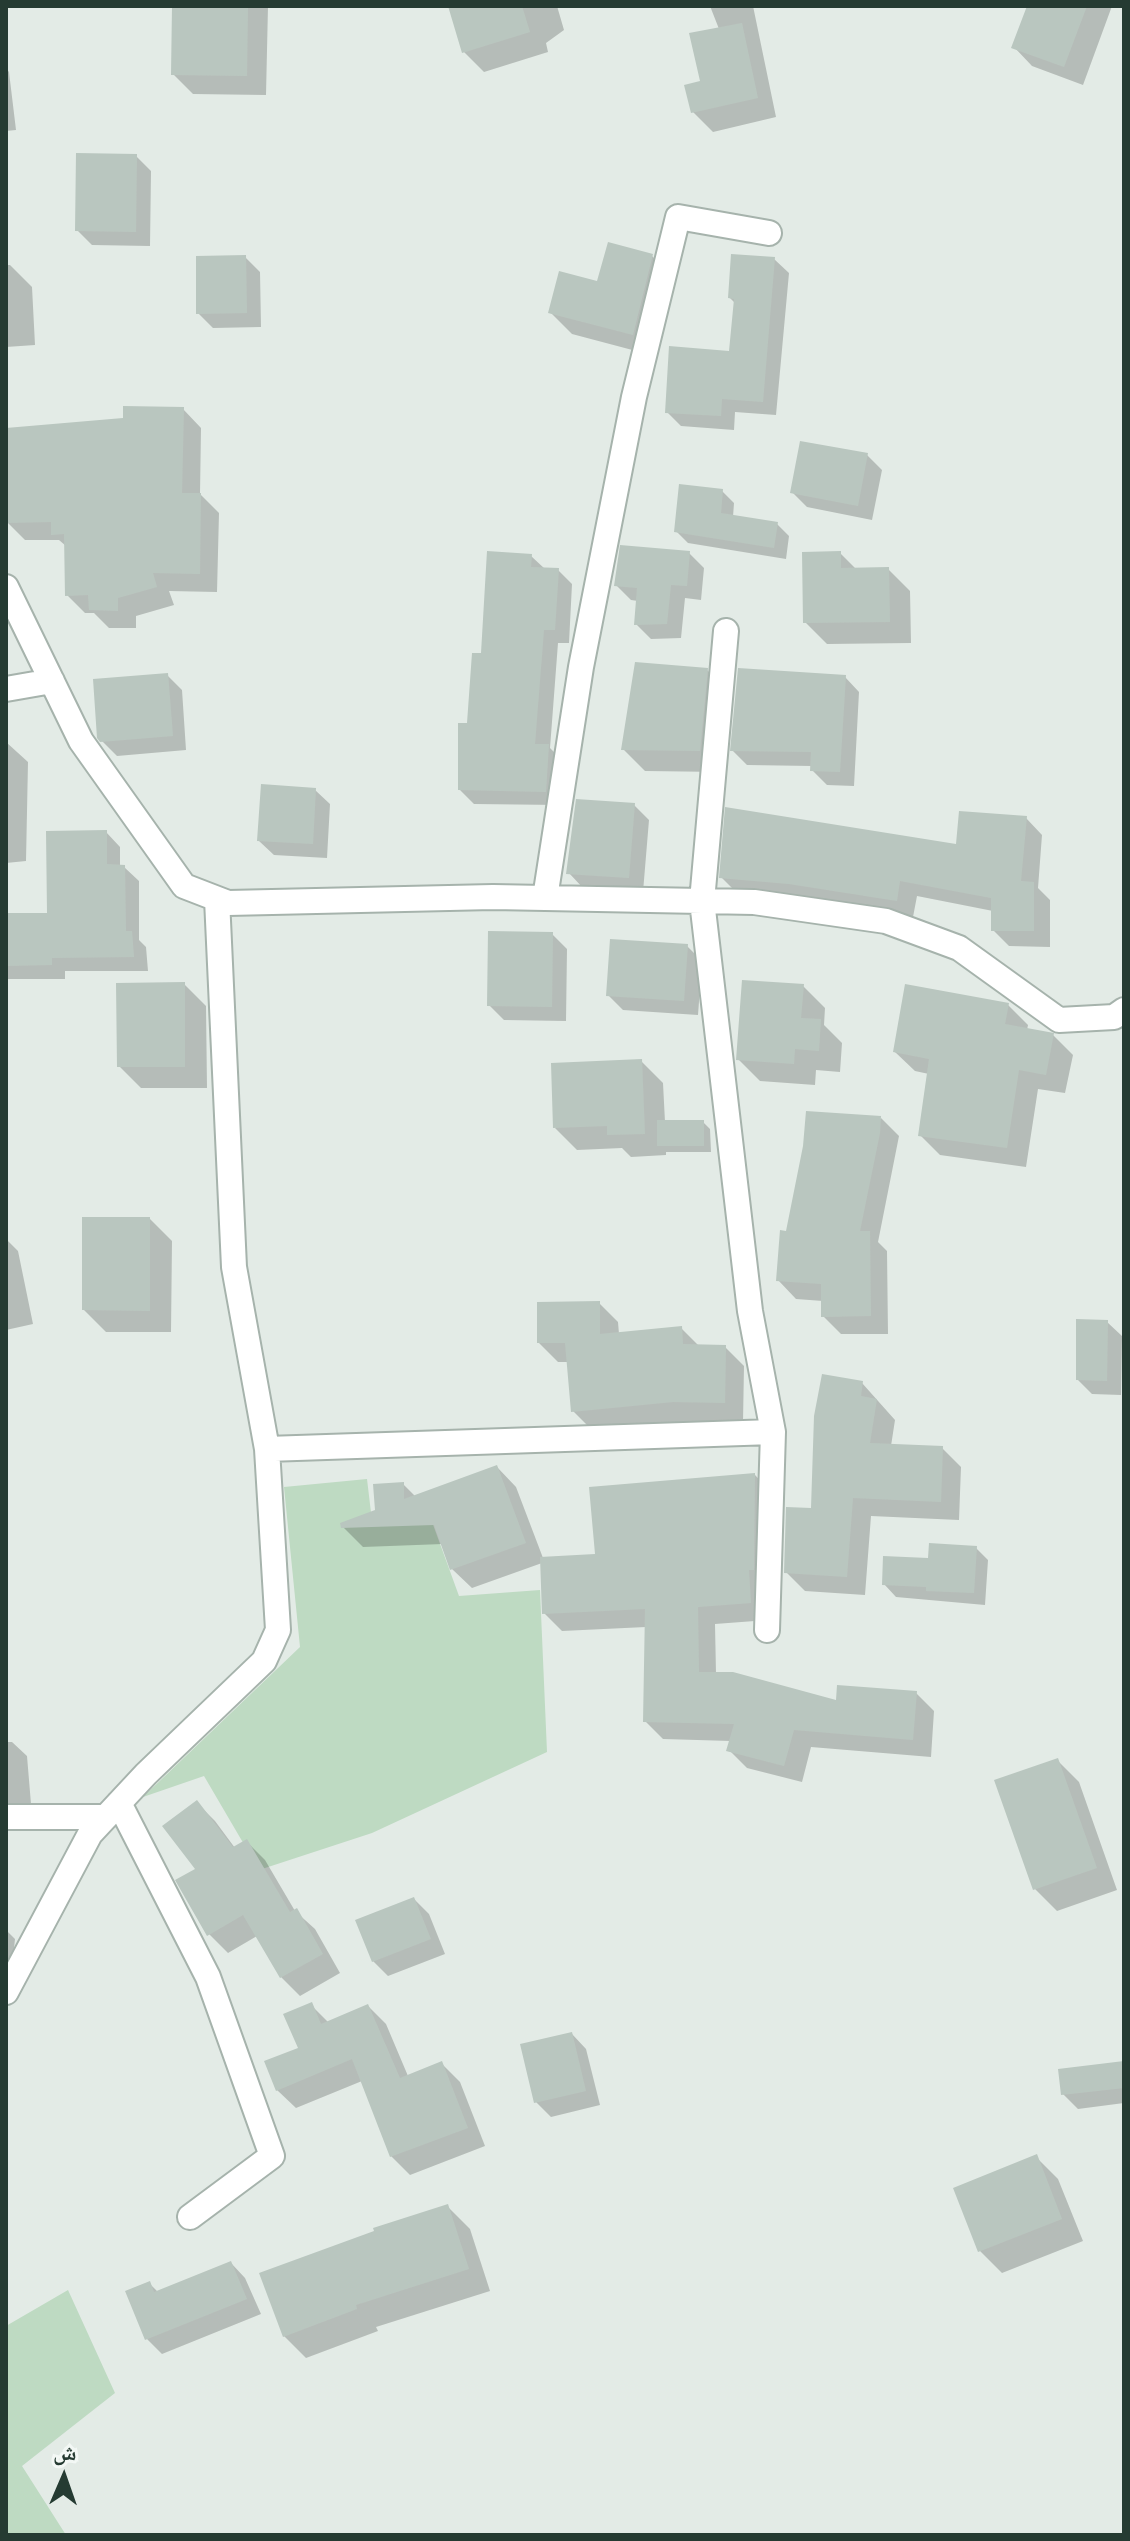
<!DOCTYPE html>
<html>
<head>
<meta charset="utf-8">
<style>
  body { margin:0 }
  #map { position:relative; width:1130px; height:2541px; overflow:hidden; background:#e3ebe6; font-family:Arial,"Noto Naskh Arabic",sans-serif }
  canvas { display:block }
  .frame { position:absolute; inset:0; border:8px solid #253b32; pointer-events:none }
  .north { position:absolute; left:24px; top:2437px; width:80px; height:80px; -webkit-text-stroke:6px #f3f8f5; paint-order:stroke; rotate:2deg; font-size:22px; font-weight:700; line-height:32px; text-align:center; color:#253b32 }
  .north::after { content:''; display:block; margin:auto; width:28px; height:36px; background:#253b32; clip-path:polygon(50% 0,100% 100%,50% 72%,0 100%) }
</style>
</head>
<body>
<div id="map">
<canvas width="1130" height="2541"></canvas>
<div class="frame"></div>
<div class="north">ش</div>
</div>
<script>
const g = document.querySelector('canvas').getContext('2d');
g.lineJoin = 'round';
function fill(path, color) { g.fillStyle = color; g.fill(path, 'evenodd'); }
function trace(path, color, width, dash) { g.strokeStyle = color; g.lineWidth = width; g.lineCap = dash ? 'butt' : 'round'; g.setLineDash(dash || []); g.stroke(path); }
const green = new Path2D(`
  M 367,1479 L 372,1521 L 431,1519 L 459,1596 L 540,1590 L 547,1752 L 372,1833 L 259,1870 L 204,1776 L 143,1797 L 300,1647 L 284,1487 Z
  M 68,2290 L 115,2393 L 22,2466 L 66,2535 L 6,2535 L 6,2326 Z`);
const shadow = new Path2D(`
  M 174,6 L 268,6 L 266,95 L 193,94 L 173,74 Z
  M 450,6 L 557,6 L 564,30 L 546,43 L 548,52 L 484,72 L 464,52 Z
  M 710,6 L 753,6 L 776,117 L 713,132 L 693,112 L 719,29 Z
  M 1029,6 L 1112,6 L 1083,85 L 1032,66 L 1014,47 Z
  M 6,68 L 9,72 L 16,130 L 6,131 Z
  M 136,156 L 151,171 L 150,246 L 92,245 L 77,230 Z
  M 652,256 L 674,278 L 655,356 L 572,334 L 550,312 Z
  M 245,257 L 260,272 L 261,327 L 213,328 L 198,313 Z
  M 774,259 L 789,273 L 776,415 L 735,412 L 734,430 L 681,426 L 667,412 L 731,353 L 735,303 L 730,298 Z
  M 6,265 L 10,265 L 32,287 L 35,345 L 6,347 Z
  M 183,409 L 201,428 L 200,494 L 219,513 L 217,592 L 169,591 L 174,605 L 136,616 L 136,628 L 109,628 L 94,613 L 85,613 L 67,595 L 66,546 L 59,540 L 25,540 L 7,522 L 6,430 L 125,420 Z
  M 867,455 L 882,470 L 872,520 L 807,507 L 792,492 Z
  M 722,491 L 734,503 L 733,517 L 777,524 L 789,536 L 786,559 L 688,543 L 676,531 Z
  M 689,553 L 704,568 L 701,600 L 685,598 L 681,638 L 651,639 L 636,624 L 638,601 L 631,600 L 616,585 Z
  M 840,553 L 857,570 L 888,569 L 910,591 L 911,643 L 827,644 L 805,622 Z
  M 531,556 L 545,569 L 558,570 L 572,584 L 569,643 L 558,643 L 550,748 L 562,760 L 560,805 L 474,804 L 460,790 L 483,655 Z
  M 707,670 L 729,692 L 722,772 L 645,771 L 623,749 Z
  M 167,675 L 182,690 L 186,750 L 117,756 L 101,740 Z
  M 845,677 L 859,692 L 854,786 L 827,785 L 812,770 L 812,766 L 747,765 L 732,750 Z
  M 6,742 L 28,762 L 26,861 L 6,863 Z
  M 315,790 L 330,804 L 327,858 L 274,855 L 259,841 Z
  M 634,805 L 649,820 L 643,892 L 583,888 L 569,873 Z
  M 1026,818 L 1042,835 L 1038,888 L 1050,900 L 1050,947 L 1009,946 L 993,930 L 993,911 L 917,896 L 913,917 L 807,900 L 738,894 L 721,877 L 958,846 Z
  M 106,832 L 120,847 L 120,867 L 124,867 L 139,881 L 139,940 L 146,947 L 148,971 L 65,971 L 65,979 L 6,979 L 6,915 L 49,915 Z
  M 552,934 L 567,949 L 566,1021 L 504,1020 L 489,1005 Z
  M 687,946 L 702,961 L 698,1015 L 623,1010 L 608,995 Z
  M 184,984 L 206,1006 L 207,1088 L 141,1088 L 119,1066 Z
  M 803,986 L 825,1008 L 824,1025 L 842,1043 L 840,1072 L 816,1070 L 815,1085 L 760,1081 L 738,1059 Z
  M 1008,1005 L 1028,1025 L 1027,1030 L 1053,1035 L 1073,1055 L 1065,1093 L 1038,1089 L 1026,1167 L 940,1155 L 920,1135 L 929,1074 L 915,1071 L 895,1052 Z
  M 641,1061 L 663,1083 L 665,1122 L 703,1122 L 710,1129 L 711,1152 L 666,1152 L 666,1155 L 631,1157 L 622,1148 L 577,1150 L 555,1128 Z
  M 881,1118 L 899,1136 L 878,1242 L 887,1251 L 888,1334 L 841,1334 L 823,1316 L 823,1301 L 796,1299 L 778,1280 L 787,1233 Z
  M 150,1219 L 172,1241 L 171,1332 L 106,1332 L 84,1310 Z
  M 6,1239 L 18,1251 L 33,1324 L 6,1330 Z
  M 599,1303 L 618,1322 L 619,1334 L 681,1328 L 699,1346 L 725,1347 L 744,1366 L 743,1422 L 693,1421 L 592,1430 L 573,1411 L 568,1362 L 558,1362 L 539,1343 Z
  M 1107,1322 L 1122,1336 L 1121,1395 L 1092,1394 L 1078,1380 Z
  M 862,1383 L 895,1420 L 891,1446 L 942,1448 L 961,1467 L 959,1520 L 871,1516 L 865,1595 L 805,1591 L 786,1572 Z
  M 497,1467 L 516,1487 L 543,1558 L 597,1556 L 755,1475 L 772,1493 L 768,1620 L 715,1624 L 716,1674 L 837,1703 L 916,1693 L 934,1711 L 931,1757 L 811,1747 L 802,1782 L 747,1768 L 729,1750 L 731,1741 L 663,1739 L 645,1721 L 646,1627 L 562,1631 L 544,1613 L 542,1563 L 472,1588 L 452,1569 L 443,1544 L 363,1547 L 343,1527 L 377,1511 L 403,1484 L 416,1497 Z
  M 976,1548 L 988,1560 L 985,1605 L 896,1597 L 884,1584 L 930,1560 Z
  M 6,1742 L 12,1742 L 27,1756 L 32,1816 L 6,1829 Z
  M 1057,1760 L 1079,1782 L 1117,1890 L 1057,1911 L 1035,1889 Z
  M 197,1803 L 215,1821 L 235,1848 L 246,1841 L 265,1860 L 295,1911 L 315,1929 L 340,1973 L 300,1996 L 281,1977 L 257,1936 L 228,1953 L 209,1934 L 198,1870 Z
  M 414,1899 L 429,1914 L 445,1954 L 388,1976 L 373,1961 Z
  M 6,1930 L 15,1939 L 10,1987 L 6,1986 Z
  M 311,2005 L 329,2023 L 368,2006 L 386,2024 L 408,2076 L 442,2064 L 460,2082 L 485,2146 L 410,2175 L 391,2156 L 362,2081 L 296,2108 L 277,2090 L 300,2049 Z
  M 572,2034 L 586,2049 L 600,2105 L 551,2117 L 536,2102 Z
  M 1124,2063 L 1124,2103 L 1078,2109 L 1063,2094 Z
  M 1036,2157 L 1058,2179 L 1083,2241 L 1002,2273 L 980,2251 L 955,2189 Z
  M 448,2207 L 470,2229 L 490,2291 L 376,2327 L 378,2331 L 306,2358 L 284,2336 Z
  M 231,2263 L 245,2278 L 261,2314 L 162,2354 L 147,2339 L 128,2292 L 149,2283 L 159,2293 Z`);
const building = new Path2D(`
  M 172,6 L 248,6 L 247,76 L 171,75 Z
  M 448,6 L 522,6 L 530,32 L 462,53 Z
  M 1027,6 L 1087,6 L 1064,67 L 1011,48 Z
  M 742,23 L 758,98 L 691,113 L 684,85 L 700,81 L 689,33 Z
  M 76,153 L 137,154 L 136,232 L 75,231 Z
  M 608,242 L 653,254 L 633,335 L 548,313 L 559,271 L 597,281 Z
  M 731,254 L 775,257 L 763,402 L 722,399 L 721,416 L 665,413 L 669,346 L 729,351 L 734,299 L 728,298 Z
  M 246,255 L 247,313 L 196,314 L 196,256 Z
  M 123,406 L 184,407 L 182,493 L 201,493 L 200,574 L 153,573 L 157,587 L 118,598 L 118,611 L 89,610 L 88,595 L 65,596 L 64,534 L 51,535 L 51,522 L 6,523 L 6,428 L 123,418 Z
  M 800,441 L 868,453 L 858,506 L 790,493 Z
  M 679,484 L 723,489 L 721,513 L 778,522 L 774,548 L 674,532 Z
  M 620,545 L 690,551 L 687,586 L 671,585 L 667,624 L 634,625 L 637,588 L 614,586 Z
  M 487,551 L 532,554 L 531,567 L 559,568 L 555,630 L 544,630 L 535,744 L 549,744 L 546,792 L 458,790 L 458,723 L 467,723 L 472,653 L 481,653 Z
  M 841,551 L 841,568 L 889,567 L 890,622 L 803,623 L 802,552 Z
  M 635,662 L 708,668 L 700,751 L 621,750 Z
  M 738,668 L 846,675 L 840,772 L 810,771 L 811,752 L 730,751 Z
  M 168,673 L 173,736 L 100,742 L 97,738 L 93,679 Z
  M 261,784 L 316,788 L 313,844 L 257,841 Z
  M 576,799 L 635,803 L 629,878 L 566,874 Z
  M 725,807 L 956,844 L 959,811 L 1027,816 L 1021,881 L 1034,882 L 1034,931 L 991,931 L 991,898 L 900,881 L 897,901 L 789,884 L 719,878 Z
  M 107,830 L 107,864 L 125,865 L 126,931 L 132,931 L 134,957 L 52,958 L 52,965 L 6,966 L 6,913 L 47,913 L 46,831 Z
  M 488,931 L 553,932 L 552,1007 L 487,1006 Z
  M 610,939 L 688,944 L 684,1001 L 606,996 Z
  M 742,980 L 804,984 L 801,1018 L 821,1019 L 819,1051 L 795,1049 L 794,1064 L 736,1060 Z
  M 185,982 L 185,1067 L 117,1067 L 116,983 Z
  M 905,984 L 1009,1003 L 1005,1024 L 1054,1033 L 1046,1075 L 1019,1070 L 1007,1148 L 918,1136 L 929,1059 L 893,1052 Z
  M 642,1059 L 645,1134 L 607,1135 L 607,1126 L 553,1128 L 551,1063 Z
  M 806,1111 L 881,1116 L 880,1133 L 860,1231 L 870,1231 L 871,1316 L 821,1317 L 821,1284 L 776,1281 L 780,1230 L 786,1231 L 803,1146 Z
  M 657,1120 L 704,1120 L 704,1146 L 657,1146 Z
  M 82,1217 L 150,1217 L 150,1311 L 82,1310 Z
  M 600,1301 L 600,1334 L 682,1326 L 683,1344 L 726,1345 L 725,1403 L 673,1402 L 571,1412 L 565,1343 L 537,1343 L 537,1302 Z
  M 1076,1319 L 1108,1320 L 1107,1381 L 1076,1380 Z
  M 822,1374 L 863,1381 L 861,1396 L 877,1399 L 870,1443 L 943,1446 L 941,1502 L 853,1498 L 847,1577 L 784,1573 L 786,1507 L 811,1508 L 814,1416 Z
  M 497,1465 L 526,1543 L 450,1570 L 434,1525 L 341,1528 L 340,1523 L 375,1510 L 373,1484 L 404,1482 L 404,1499 Z
  M 755,1473 L 754,1570 L 749,1570 L 751,1603 L 698,1607 L 699,1672 L 733,1672 L 836,1700 L 837,1685 L 917,1691 L 913,1740 L 794,1730 L 784,1766 L 726,1751 L 734,1724 L 643,1722 L 645,1609 L 542,1614 L 540,1557 L 595,1554 L 589,1487 Z
  M 929,1543 L 977,1546 L 974,1593 L 926,1591 L 926,1587 L 882,1585 L 883,1556 L 928,1558 Z
  M 1058,1758 L 1097,1868 L 1033,1890 L 994,1780 Z
  M 197,1800 L 233,1847 L 247,1839 L 290,1912 L 297,1908 L 323,1954 L 280,1978 L 243,1915 L 207,1936 L 175,1880 L 195,1869 L 162,1826 Z
  M 414,1897 L 431,1939 L 372,1962 L 355,1920 Z
  M 312,2002 L 321,2024 L 368,2004 L 400,2078 L 442,2061 L 468,2128 L 390,2157 L 352,2059 L 276,2091 L 264,2061 L 298,2048 L 283,2014 Z
  M 572,2032 L 586,2091 L 534,2103 L 520,2044 Z
  M 1124,2061 L 1124,2088 L 1061,2095 L 1058,2069 Z
  M 1037,2154 L 1062,2219 L 978,2252 L 953,2188 Z
  M 448,2204 L 469,2269 L 356,2305 L 357,2309 L 283,2337 L 259,2273 L 374,2231 L 373,2228 Z
  M 231,2261 L 247,2299 L 145,2340 L 125,2291 L 150,2281 L 154,2292 Z`);
const minor = new Path2D(`
  M 6,587 L 81,741 L 184,886 L 228,903 L 493,897 L 754,902 L 886,921 L 959,948 L 1059,1020 L 1114,1017 L 1124,1010
  M 726,631 L 702,901 L 750,1311 L 773,1432
  M 6,689 L 52,681
  M 545,898 L 581,667 L 634,397 L 678,217 L 769,233
  M 267,1449 L 773,1432 L 767,1630
  M 119,1803 L 208,1977 L 272,2156 L 190,2217
  M 6,1817 L 106,1817
  M 6,1992 L 90,1834 L 146,1774 L 264,1661 L 278,1630 L 267,1449 L 234,1267 L 217,899`);
fill(green, '#bedac2');
fill(shadow, '#0003');
fill(building, '#b9c6bf');
trace(minor, '#a6b3ac', 28);
trace(minor, '#fff', 24);
</script>
</body>
</html>
